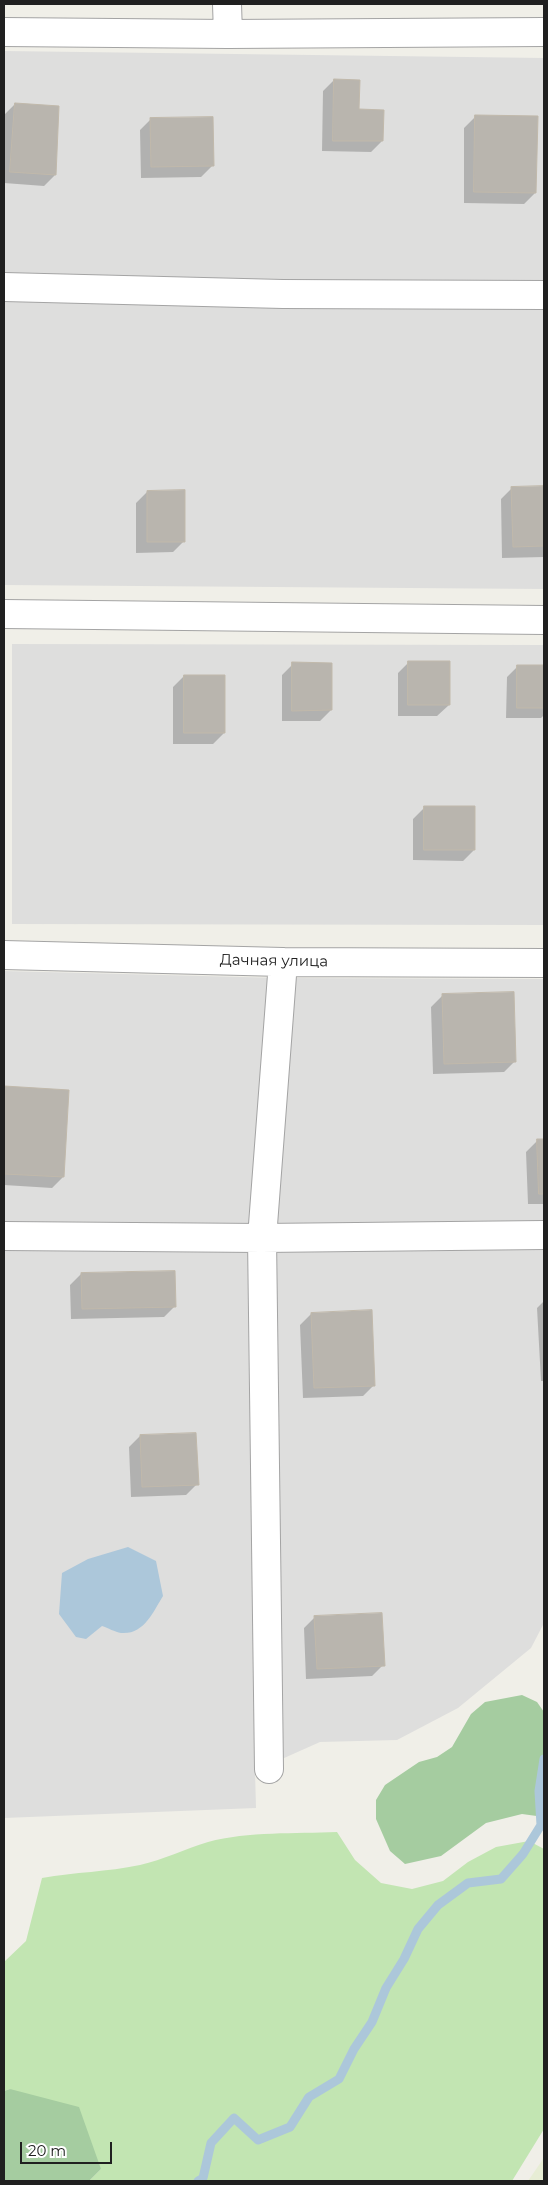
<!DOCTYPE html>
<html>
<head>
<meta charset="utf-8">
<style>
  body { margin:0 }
  #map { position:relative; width:548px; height:2185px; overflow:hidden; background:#f0efe8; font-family:Montserrat,sans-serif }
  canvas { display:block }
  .frame { position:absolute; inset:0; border:5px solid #202020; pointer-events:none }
  .scale { position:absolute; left:20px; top:2142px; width:92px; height:22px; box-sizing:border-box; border:2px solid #202020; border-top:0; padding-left:6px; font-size:15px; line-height:18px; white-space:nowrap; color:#202020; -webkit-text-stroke:4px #fff; paint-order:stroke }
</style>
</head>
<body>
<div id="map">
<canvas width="548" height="2185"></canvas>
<div class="frame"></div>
<div class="scale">20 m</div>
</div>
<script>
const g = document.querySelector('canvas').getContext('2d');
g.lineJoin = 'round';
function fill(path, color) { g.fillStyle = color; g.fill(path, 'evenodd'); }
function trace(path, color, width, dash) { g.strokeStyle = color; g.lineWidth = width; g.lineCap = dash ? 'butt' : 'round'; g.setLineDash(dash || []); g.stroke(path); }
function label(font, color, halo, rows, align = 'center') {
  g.font = font + ' Montserrat,sans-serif'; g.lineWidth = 4.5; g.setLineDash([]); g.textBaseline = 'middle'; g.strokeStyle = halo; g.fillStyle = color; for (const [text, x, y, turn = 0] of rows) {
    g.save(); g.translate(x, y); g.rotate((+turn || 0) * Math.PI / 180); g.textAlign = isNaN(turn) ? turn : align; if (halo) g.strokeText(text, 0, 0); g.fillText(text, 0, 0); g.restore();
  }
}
const residential = new Path2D(`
  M 4,51 L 544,58 L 544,589 L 4,585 Z
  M 12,644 L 544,645 L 544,925 L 12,924 Z
  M 4,971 L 282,978 L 544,979 L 544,1623 L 531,1648 L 458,1708 L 397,1740 L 320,1742 L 255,1771 L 256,1808 L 4,1818 Z`);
const farmland = new Path2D(`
  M 544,2157 L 544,2181 L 528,2181 L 541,2162 Z`);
const grass = new Path2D(`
  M 337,1832 L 355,1860 L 381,1883 L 412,1889 L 443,1881 L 468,1862 L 496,1847 L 529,1841 L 544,1849 L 544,2129 L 512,2181 L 89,2181 L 101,2169 L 10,2089 L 4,2091 L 4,1962 L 26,1941 L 42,1878 C 75,1872 107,1872 140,1865 C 163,1860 185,1849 208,1842 C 249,1831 295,1834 337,1832 Z`);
const forest = new Path2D(`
  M 522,1695 L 537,1702 L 544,1712 L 544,1817 L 522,1814 L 486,1823 L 441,1856 L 405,1864 L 390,1851 L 376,1819 L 376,1800 L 385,1785 L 419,1762 L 437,1757 L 452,1747 L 471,1714 L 485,1702 Z
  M 10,2089 L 79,2107 L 101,2169 L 89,2181 L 4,2181 L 4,2091 Z`);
const water = new Path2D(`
  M 128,1547 L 156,1561 L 163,1596 C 153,1612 144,1635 121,1633 C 115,1632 108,1628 102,1626 L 86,1639 L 76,1637 L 59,1614 L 62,1573 L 88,1559 Z`);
const shadow = new Path2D(`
  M 334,80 L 382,141 L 371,152 L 322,151 L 323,91 Z
  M 15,104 L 55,175 L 44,186 L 4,183 L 4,115 Z
  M 475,117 L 535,193 L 524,204 L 464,203 L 464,128 Z
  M 151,119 L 212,166 L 201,177 L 141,178 L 140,130 Z
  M 544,487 L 544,557 L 502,558 L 501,499 L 512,488 Z
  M 147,492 L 184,541 L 173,552 L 136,553 L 136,503 Z
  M 409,662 L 449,705 L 437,716 L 398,716 L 398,673 Z
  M 293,664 L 331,710 L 320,721 L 282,721 L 282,675 Z
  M 518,666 L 544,666 L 544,715 L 541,718 L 506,718 L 507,677 Z
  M 184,676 L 224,733 L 213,744 L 173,744 L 173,687 Z
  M 424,808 L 474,850 L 463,861 L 413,860 L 413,819 Z
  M 442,996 L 515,1061 L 504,1072 L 433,1074 L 431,1007 Z
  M 4,1088 L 67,1091 L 63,1177 L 52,1188 L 4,1185 Z
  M 544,1140 L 544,1204 L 528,1204 L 526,1152 L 537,1141 Z
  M 81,1274 L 175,1306 L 164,1317 L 71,1319 L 70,1285 Z
  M 544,1301 L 544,1381 L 541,1381 L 537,1308 Z
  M 311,1314 L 374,1385 L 363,1396 L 303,1398 L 300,1325 Z
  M 140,1436 L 197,1484 L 186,1495 L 131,1497 L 129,1447 Z
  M 315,1617 L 383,1665 L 372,1676 L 306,1679 L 304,1628 Z`);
const stream = new Path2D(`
  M 198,2181 L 203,2178 L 211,2143 L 234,2118 L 258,2140 L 290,2127 L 309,2097 L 339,2079 L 354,2049 L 372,2022 L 386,1988 L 404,1959 L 418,1929 L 438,1905 L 468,1883 L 501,1879 L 523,1854 L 541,1825 L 539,1791 L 544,1759`);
const building = new Path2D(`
  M 334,79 L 360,80 L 359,109 L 384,110 L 383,141 L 333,141 Z
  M 15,103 L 59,106 L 56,175 L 10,172 Z
  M 475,115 L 538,116 L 536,193 L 474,192 Z
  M 213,117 L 214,166 L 151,167 L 150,118 Z
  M 544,486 L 544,546 L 513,547 L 511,487 Z
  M 185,490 L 185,542 L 147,542 L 147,491 Z
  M 408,661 L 450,661 L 450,705 L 408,705 Z
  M 292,662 L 332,663 L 332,710 L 292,711 Z
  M 517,665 L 544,665 L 544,708 L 517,708 Z
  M 184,675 L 225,675 L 225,733 L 184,733 Z
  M 424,806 L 475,806 L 475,850 L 424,850 Z
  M 514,992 L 516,1062 L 444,1064 L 442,994 Z
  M 4,1086 L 69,1090 L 64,1177 L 4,1174 Z
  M 537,1139 L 544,1139 L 544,1194 L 539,1194 Z
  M 175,1271 L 176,1307 L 82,1309 L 81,1273 Z
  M 372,1310 L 375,1386 L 314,1388 L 311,1313 Z
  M 196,1433 L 199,1485 L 142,1487 L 140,1435 Z
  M 382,1613 L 385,1666 L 317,1669 L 314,1616 Z`);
const minor = new Path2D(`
  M 227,4 L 228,34
  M 4,32 L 228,34 L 544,32
  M 4,287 L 283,294 L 544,295
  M 4,614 L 544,620
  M 4,955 L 283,962 L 544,963
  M 4,1236 L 262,1238 L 544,1235
  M 269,1769 L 262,1238 L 283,962`);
const streetNames = [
  ["Дачная улица",274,961,1]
];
fill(residential, '#dededd');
fill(farmland, '#e7edd5');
fill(grass, '#c2e5b2');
fill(forest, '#a5cca0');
fill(water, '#acc7da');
fill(shadow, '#0003');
trace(stream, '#acc7da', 9);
fill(building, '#b9b5ae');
trace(building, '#c1b9ab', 1);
trace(minor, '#a4a4a4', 30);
trace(minor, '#fff', 28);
label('15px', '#202020', '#fff', streetNames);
</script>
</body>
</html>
